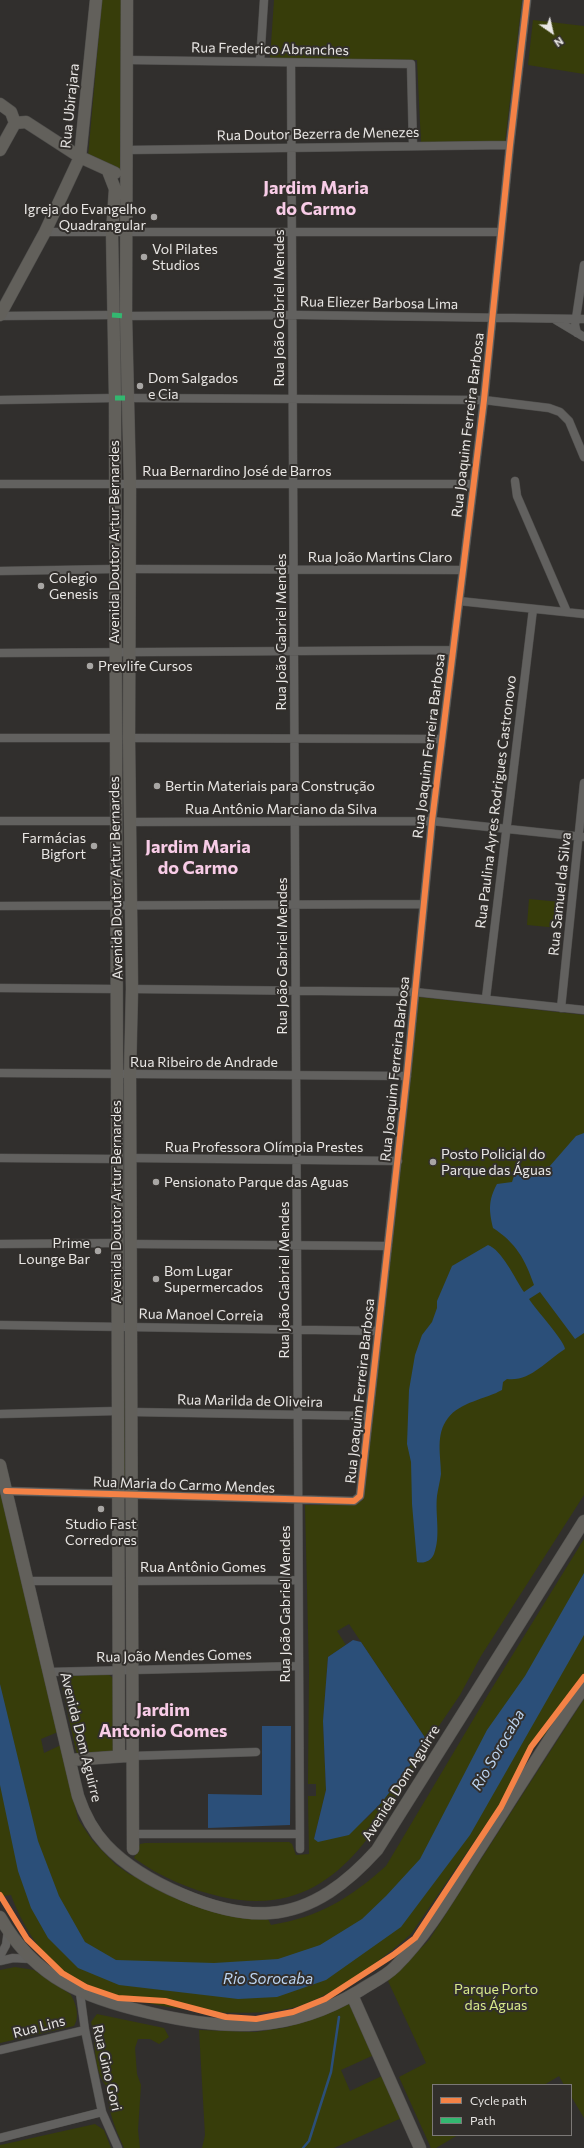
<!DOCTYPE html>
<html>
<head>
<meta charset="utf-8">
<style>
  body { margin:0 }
  #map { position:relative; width:584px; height:2148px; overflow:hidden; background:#312f2d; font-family:Commissioner,sans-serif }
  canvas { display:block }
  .legend { position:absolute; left:432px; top:2084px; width:140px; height:52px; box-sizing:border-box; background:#322f2c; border:1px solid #7b7876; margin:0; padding:5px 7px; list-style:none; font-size:12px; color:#e8e6e4 }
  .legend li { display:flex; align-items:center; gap:8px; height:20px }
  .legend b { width:20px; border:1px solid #7b7876 }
  .north { position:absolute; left:532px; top:12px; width:40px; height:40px; -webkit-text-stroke:3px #322f2c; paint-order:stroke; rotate:146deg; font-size:11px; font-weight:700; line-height:16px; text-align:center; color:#e8e6e4 }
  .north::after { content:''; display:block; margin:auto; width:14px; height:18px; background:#e8e6e4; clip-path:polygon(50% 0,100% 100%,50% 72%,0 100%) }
</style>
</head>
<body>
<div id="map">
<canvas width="584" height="2148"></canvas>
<ul class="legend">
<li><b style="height:5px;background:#f48246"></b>Cycle path</li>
<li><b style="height:5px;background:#33b770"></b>Path</li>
</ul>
<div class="north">N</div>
</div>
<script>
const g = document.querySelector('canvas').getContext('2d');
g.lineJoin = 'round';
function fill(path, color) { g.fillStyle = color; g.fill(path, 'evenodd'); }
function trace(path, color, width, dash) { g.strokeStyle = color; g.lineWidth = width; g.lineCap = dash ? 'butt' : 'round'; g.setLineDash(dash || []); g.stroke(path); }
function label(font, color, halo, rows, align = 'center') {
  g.font = font + ' Commissioner,sans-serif'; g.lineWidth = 4; g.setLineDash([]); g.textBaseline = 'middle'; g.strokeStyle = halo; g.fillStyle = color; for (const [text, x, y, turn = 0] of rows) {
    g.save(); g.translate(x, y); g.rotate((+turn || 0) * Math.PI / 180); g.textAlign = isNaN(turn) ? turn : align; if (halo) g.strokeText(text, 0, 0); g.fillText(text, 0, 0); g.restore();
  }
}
const green = new Path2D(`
  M 102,0 L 122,0 L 122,171 L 88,157 Z
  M 274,0 L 522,0 L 505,142 L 421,143 L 417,60 L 270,59 Z
  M 533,20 L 584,26 L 584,74 L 528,65 Z
  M 529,899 L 561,902 L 559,928 L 527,925 Z
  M 419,997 L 584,1015 L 584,1495 L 481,1656 L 460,1695 L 428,1742 L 349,1624 L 337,1631 L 346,1645 L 328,1657 L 323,1721 L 326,1790 L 314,1839 L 366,1819 L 382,1802 L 428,1742 C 379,1824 336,1922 222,1897 C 191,1890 160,1877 134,1858 L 140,1844 L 145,1843 L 289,1842 L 292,1844 L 296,1855 L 309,1854 L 308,1796 L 316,1796 L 316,1784 L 308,1784 L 309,1671 L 305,1505 L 352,1505 L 363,1500 Z
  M 129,1338 L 128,1488 L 124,1485 L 125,1339 Z
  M 0,1491 L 58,1732 L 41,1739 L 44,1753 L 61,1745 L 78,1819 L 92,1840 L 115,1864 L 129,1874 L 216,1912 L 240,1918 L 268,1919 L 271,1925 C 320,1917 350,1898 386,1866 L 489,1693 L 584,1539 L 584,1682 L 547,1740 L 540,1736 L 500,1804 L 411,1934 C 382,1960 336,1994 299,2006 C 243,2023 115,2007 66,1973 C 40,1955 22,1924 11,1895 L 3,1896 L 0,1892 Z
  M 108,1674 L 113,1678 L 114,1748 L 112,1753 L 79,1757 L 76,1751 L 61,1681 L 68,1676 Z
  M 584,1699 L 584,2118 L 571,2096 L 571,2085 L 564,2085 L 559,2076 L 544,2085 L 433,2085 L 433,2135 L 458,2135 L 436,2148 L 431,2148 L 399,2077 L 426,2063 L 388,1981 L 429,1940 Z
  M 15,1967 L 34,1970 L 70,1994 C 76,2002 80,2017 74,2026 L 0,2043 L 0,1970 Z
  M 346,2000 L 351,2003 L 374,2055 L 341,2070 L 350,2091 L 384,2075 L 404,2117 L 334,2148 L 202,2148 L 205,2135 L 199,2030 L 256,2032 L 288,2027 Z
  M 97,2014 L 164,2028 L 169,2037 L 159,2044 L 150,2039 L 138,2039 L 135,2048 L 137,2074 L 141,2085 L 138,2130 L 140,2148 L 124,2148 C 115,2128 107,2110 108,2088 C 92,2071 97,2044 91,2022 Z
  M 95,2124 L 104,2130 L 111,2148 L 0,2148 L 0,2145 L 5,2144 Z`);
const water = new Path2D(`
  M 584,1133 L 584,1333 L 575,1339 L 540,1292 L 529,1299 C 536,1310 564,1340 565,1349 C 546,1361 530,1382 507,1379 L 503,1382 L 502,1390 C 486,1399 460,1402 448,1418 C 435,1435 441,1455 441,1474 C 440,1481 438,1489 437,1496 C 435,1514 441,1536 434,1554 C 431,1561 424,1564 417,1562 L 412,1504 L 411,1462 L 407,1444 L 409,1390 L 415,1355 L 422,1335 L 432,1322 L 437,1308 L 437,1301 L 452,1266 L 488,1245 C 502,1250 515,1279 524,1292 L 534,1285 C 525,1259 516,1243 493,1228 C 489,1210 488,1201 497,1184 L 512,1182 L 516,1170 L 549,1167 L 576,1136 Z
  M 584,1573 L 584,1635 L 470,1835 L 401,1927 L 326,1980 L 277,1997 L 238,1999 L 119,1985 L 78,1968 L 48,1938 L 31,1908 L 18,1871 L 0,1785 L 0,1684 L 38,1841 L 59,1896 L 85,1942 L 116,1960 L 214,1963 L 278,1959 L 320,1945 L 362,1919 L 386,1896 L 420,1859 L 487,1730 L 525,1676 Z
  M 353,1640 L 361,1642 L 428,1742 L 382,1802 L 349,1835 L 318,1842 L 314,1839 L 326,1790 L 323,1721 L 328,1657 Z
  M 262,1726 L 291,1726 L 290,1825 L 208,1828 L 208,1794 L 262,1795 Z`);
const stream = new Path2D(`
  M 303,2148 L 309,2141 L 331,2072 L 339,2017`);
const street = new Path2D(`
  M 128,60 L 411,64 L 413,146
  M 260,62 L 264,0
  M 291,63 L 300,1849
  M 127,150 L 510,145
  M 45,232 L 501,232
  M 0,316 L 112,315
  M 126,316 L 300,315 L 584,319
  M 554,319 L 584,337
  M 577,333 L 575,325 L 584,265
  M 129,398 L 484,400 L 549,408 L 560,412 L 569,421 L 584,457
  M 0,400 L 115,398
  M 515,481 L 517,496 L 567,612
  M 0,484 L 473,484
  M 130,569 L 463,570
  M 0,571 L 115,569
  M 459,601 L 584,614
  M 0,653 L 453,650
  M 0,738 L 115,738
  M 129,738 L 442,739
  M 0,821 L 116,821
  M 130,822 L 432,821 L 584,837
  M 0,906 L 423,904
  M 0,988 L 116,989
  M 132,989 L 415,992 L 584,1010
  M 486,998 L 533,609
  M 561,1008 L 584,783
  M 0,1073 L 407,1076
  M 0,1158 L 118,1159
  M 130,1158 L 398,1161
  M 0,1244 L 118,1243
  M 131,1244 L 388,1246
  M 0,1325 L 378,1331
  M 131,1412 L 368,1416
  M 0,1414 L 117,1411
  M 6,1491 L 354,1501 L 360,1496 L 407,1074 L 432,821 L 484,400 L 510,145 L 527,0
  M 28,1581 L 118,1581
  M 132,1581 L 298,1580
  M 49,1672 L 298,1666
  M 132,1756 L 256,1752
  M 133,1834 L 299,1834
  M 0,1956 L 6,1945 L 8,1930
  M 0,1961 L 13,1958 L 31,1959
  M 80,1993 L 85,2030 L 102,2112 L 118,2148
  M 0,2050 L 85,2030
  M 0,2138 L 102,2112`);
const secondary = new Path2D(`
  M 127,0 L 126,316 L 130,484 L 129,738 L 132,989 L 130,1074 L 133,1849
  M 0,104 L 11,112 L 15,123
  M 15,123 L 26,122 L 80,157 L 115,173
  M 0,150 L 15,123
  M 108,171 L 115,189 L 112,232 L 115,398 L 119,1756
  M 0,315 L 45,232 L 80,157 L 96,0
  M 0,1465 L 78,1796 C 84,1814 92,1830 106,1845 C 141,1882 219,1917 270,1913 C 314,1910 349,1881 377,1850 L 584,1521
  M 70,1760 L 127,1756
  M 0,1917 C 35,1979 85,1998 150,2013 C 226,2031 290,2033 359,1991 C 371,1983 385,1977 395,1967 C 427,1935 449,1897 473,1859 C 510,1802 546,1743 584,1687
  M 352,1995 L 420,2148`);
const quiet = new Path2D(`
  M 112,315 L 126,316
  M 115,398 L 129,398`);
const cycleway = new Path2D(`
  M 6,1491 L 354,1501 L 360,1496 L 407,1074 L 432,821 L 484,400 L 510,145 L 527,0
  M 0,1895 L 27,1939 L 62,1973 L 86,1987 L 118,1998 L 165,2001 L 226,2017 L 256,2019 L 293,2012 L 325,1999 L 393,1955 L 415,1938 L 501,1807 L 531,1747 L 584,1677`);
const markers = [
  [154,217,4,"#a8a6a4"],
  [144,257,4,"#a8a6a4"],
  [140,386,4,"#a8a6a4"],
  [41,586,4,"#a8a6a4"],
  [90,666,4,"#a8a6a4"],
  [157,786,4,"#a8a6a4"],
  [94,846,4,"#a8a6a4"],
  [433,1162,4,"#a8a6a4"],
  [156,1182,4,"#a8a6a4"],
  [98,1251,4,"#a8a6a4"],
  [156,1279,4,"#a8a6a4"],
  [101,1509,4,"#a8a6a4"]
];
const streetNames = [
  ["Rua Frederico Abranches",270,49,1],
  ["Rua Ubirajara",70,106,-84],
  ["Rua Doutor Bezerra de Menezes",318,134,-1],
  ["Rua Eliezer Barbosa Lima",379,303,1],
  ["Rua João Gabriel Mendes",279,308,-90],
  ["Rua Joaquim Ferreira Barbosa",468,425,-83],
  ["Rua Bernardino José de Barros",237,471],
  ["Avenida Doutor Artur Bernardes",114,542,-90],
  ["Rua João Martins Claro",380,557],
  ["Rua João Gabriel Mendes",281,632,-90],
  ["Rua Joaquim Ferreira Barbosa",429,746,-83],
  ["Rua Paulina Ayres Rodrigues Castronovo",496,802,-83],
  ["Rua Antônio Marciano da Silva",281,809],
  ["Avenida Doutor Artur Bernardes",116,878,-91],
  ["Rua Samuel da Silva",560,894,-84],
  ["Rua João Gabriel Mendes",282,956,-90],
  ["Rua Ribeiro de Andrade",204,1062],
  ["Rua Joaquim Ferreira Barbosa",395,1069,-84],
  ["Rua Professora Olímpia Prestes",264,1147],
  ["Avenida Doutor Artur Bernardes",116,1202,-90],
  ["Rua João Gabriel Mendes",284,1280,-90],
  ["Rua Manoel Correia",201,1315,1],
  ["Rua Joaquim Ferreira Barbosa",360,1391,-84],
  ["Rua Marilda de Oliveira",250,1401,1],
  ["Rua Maria do Carmo Mendes",184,1485,2],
  ["Rua Antônio Gomes",203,1567],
  ["Rua João Gabriel Mendes",285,1604,-90],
  ["Rua João Mendes Gomes",174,1656,-1],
  ["Avenida Dom Aguirre",81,1737,76],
  ["Avenida Dom Aguirre",401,1783,-58],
  ["Rua Lins",39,2027,-14],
  ["Rua Gino Gori",107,2068,77]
];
const poiNames = [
  ["Igreja do Evangelho",146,209,"right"],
  ["Quadrangular",146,225,"right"],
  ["Vol Pilates",152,249],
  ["Studios",152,265],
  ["Dom Salgados",148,378],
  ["e Cia",148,394],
  ["Colegio",49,578],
  ["Genesis",49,594],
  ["Prevlife Cursos",98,666],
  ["Bertin Materiais para Construção",165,786],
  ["Farmácias",86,838,"right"],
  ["Bigfort",86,854,"right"],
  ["Posto Policial do",441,1154],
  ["Parque das Águas",441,1170],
  ["Pensionato Parque das Aguas",164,1182],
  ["Prime",90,1243,"right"],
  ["Lounge Bar",90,1259,"right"],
  ["Bom Lugar",164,1271],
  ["Supermercados",164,1287],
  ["Studio Fast",101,1524,"center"],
  ["Corredores",101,1540,"center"]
];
const parkNames = [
  ["Parque Porto",496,1989],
  ["das Águas",496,2005]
];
const waterNames = [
  ["Rio Sorocaba",498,1750,-60],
  ["Rio Sorocaba",268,1979]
];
const districtNames = [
  ["Jardim Maria",316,188],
  ["do Carmo",316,209],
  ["Jardim Maria",198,847],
  ["do Carmo",198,868],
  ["Jardim",163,1710],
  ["Antonio Gomes",163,1731]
];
fill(green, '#373d0a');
fill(water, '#2b4f79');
trace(stream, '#2b4f79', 2.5);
trace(street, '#4e4d4b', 9);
trace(secondary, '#4e4d4b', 13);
trace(street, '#62615f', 8);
trace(secondary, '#62605b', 12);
trace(quiet, '#33b770', 5, [10, 5]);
trace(cycleway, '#f48246', 6);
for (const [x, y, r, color] of markers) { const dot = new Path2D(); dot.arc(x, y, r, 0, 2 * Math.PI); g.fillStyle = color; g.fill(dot); trace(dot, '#322f2c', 1.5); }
label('14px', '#e8e6e4', '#322f2c', streetNames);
label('14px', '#e8e6e4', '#322f2c', poiNames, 'left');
label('14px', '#d7e88a', '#322f2c', parkNames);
label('italic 15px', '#bcd4f1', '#322f2c', waterNames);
label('bold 18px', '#f8cce7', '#322f2c', districtNames);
</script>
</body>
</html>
